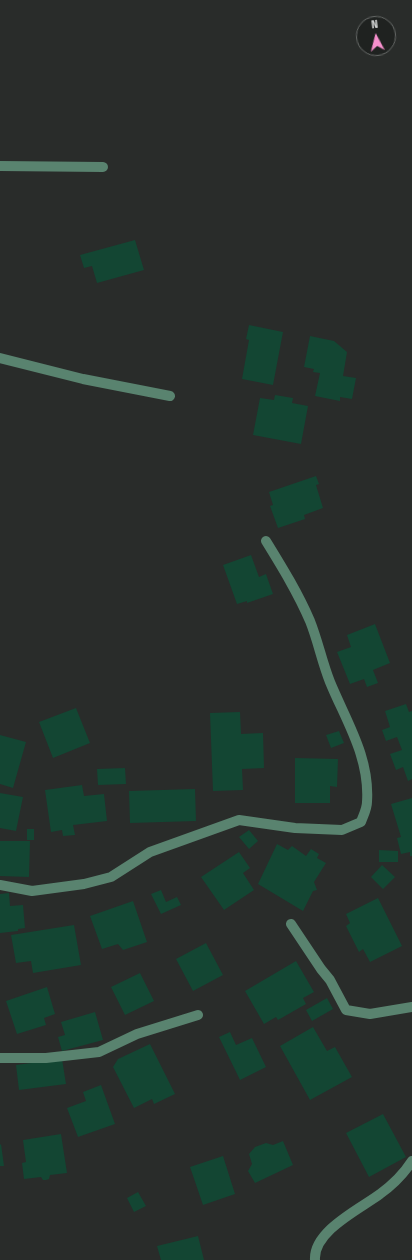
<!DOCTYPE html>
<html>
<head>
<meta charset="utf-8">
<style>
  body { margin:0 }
  #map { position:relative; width:412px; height:1260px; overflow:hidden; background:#292c2a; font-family:"Fira Sans Condensed",sans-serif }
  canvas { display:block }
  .north { position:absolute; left:356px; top:16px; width:40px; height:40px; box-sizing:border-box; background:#1f2220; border:1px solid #676a68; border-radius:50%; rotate:353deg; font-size:11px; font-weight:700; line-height:16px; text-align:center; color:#d4d6d5 }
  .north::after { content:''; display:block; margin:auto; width:14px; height:18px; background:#f790cd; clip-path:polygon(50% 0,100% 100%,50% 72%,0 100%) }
</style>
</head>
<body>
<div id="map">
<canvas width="412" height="1260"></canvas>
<div class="north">N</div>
</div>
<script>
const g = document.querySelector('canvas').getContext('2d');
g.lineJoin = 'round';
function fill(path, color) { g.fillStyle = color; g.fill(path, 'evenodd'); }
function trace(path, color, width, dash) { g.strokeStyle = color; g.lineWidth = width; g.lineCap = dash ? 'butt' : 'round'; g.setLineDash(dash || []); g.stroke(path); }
const building = new Path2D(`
  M 135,240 L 144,270 L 97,283 L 92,266 L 84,268 L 80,255 Z
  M 249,325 L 283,332 L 273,385 L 242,379 L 249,340 L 246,339 Z
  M 310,336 L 334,341 L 347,352 L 343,376 L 356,378 L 352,399 L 340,397 L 340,401 L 315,396 L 320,373 L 313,372 L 314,369 L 304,367 Z
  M 275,395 L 293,398 L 292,403 L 308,406 L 301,444 L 253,435 L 260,398 L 274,400 Z
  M 316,476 L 319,484 L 316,485 L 323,508 L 304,515 L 305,519 L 278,528 L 270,506 L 273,505 L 269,492 Z
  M 251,555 L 259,577 L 266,574 L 273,594 L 247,603 L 247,601 L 237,604 L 223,565 Z
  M 375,624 L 390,663 L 373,670 L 378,683 L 367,687 L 364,679 L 350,684 L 337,652 L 351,647 L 347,635 Z
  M 406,704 L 409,712 L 412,711 L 412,779 L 408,781 L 403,767 L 396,770 L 390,754 L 402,750 L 397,737 L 386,741 L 382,730 L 390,727 L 385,711 Z
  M 76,708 L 90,743 L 53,758 L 39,722 Z
  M 240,712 L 241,734 L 263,733 L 264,768 L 242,769 L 243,790 L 213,791 L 210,713 Z
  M 339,731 L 344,743 L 331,748 L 326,735 Z
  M 0,735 L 26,742 L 13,788 L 0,784 Z
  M 295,758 L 338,759 L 337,787 L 330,786 L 330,803 L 295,803 Z
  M 125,768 L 126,784 L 98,785 L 97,769 Z
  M 82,785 L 84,796 L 104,794 L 107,821 L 73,825 L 75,835 L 63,836 L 62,830 L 51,832 L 45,790 Z
  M 195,789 L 196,821 L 130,823 L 129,791 Z
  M 0,793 L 23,797 L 16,831 L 0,828 Z
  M 412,798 L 412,856 L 410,856 L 410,852 L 401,854 L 397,838 L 401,837 L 391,804 Z
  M 27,829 L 34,829 L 34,840 L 27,840 Z
  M 249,830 L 258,841 L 249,849 L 239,837 Z
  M 0,841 L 30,841 L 29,877 L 0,876 Z
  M 277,844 L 288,850 L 292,846 L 306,856 L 311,849 L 319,854 L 317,858 L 326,863 L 314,882 L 317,890 L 313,891 L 303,911 L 258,884 Z
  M 379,850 L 398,851 L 398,862 L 379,862 Z
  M 239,852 L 250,868 L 243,873 L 254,890 L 224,910 L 201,877 Z
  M 382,865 L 395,877 L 383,889 L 371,877 Z
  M 161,890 L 166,902 L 177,897 L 181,905 L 161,914 L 151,894 Z
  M 9,893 L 10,906 L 23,905 L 25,928 L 18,929 L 18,931 L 0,933 L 0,894 Z
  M 378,898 L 402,946 L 370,962 L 363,949 L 359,952 L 346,926 L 350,923 L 346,914 Z
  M 133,901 L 147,942 L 123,950 L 118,944 L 102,949 L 90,916 Z
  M 74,925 L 81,965 L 33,973 L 31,961 L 16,963 L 11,935 Z
  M 206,943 L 223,975 L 193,991 L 176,959 Z
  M 296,961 L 314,992 L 303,998 L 306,1004 L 278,1020 L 276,1017 L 264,1024 L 245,991 Z
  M 140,973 L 154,1001 L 125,1015 L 111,987 Z
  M 47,987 L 55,1014 L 44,1018 L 46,1025 L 17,1034 L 6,1001 Z
  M 327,998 L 333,1009 L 312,1021 L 306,1010 Z
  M 95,1012 L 103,1040 L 62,1051 L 58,1037 L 65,1035 L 61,1022 Z
  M 313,1027 L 327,1051 L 335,1047 L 352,1077 L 310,1100 L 280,1046 Z
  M 230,1032 L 236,1045 L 252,1038 L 266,1067 L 240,1080 L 219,1037 Z
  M 150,1044 L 175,1094 L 154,1104 L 152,1099 L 134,1108 L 113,1067 L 118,1059 Z
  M 62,1059 L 66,1084 L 19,1090 L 16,1065 Z
  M 101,1085 L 115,1124 L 78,1137 L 67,1108 L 86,1101 L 83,1092 Z
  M 383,1114 L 406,1157 L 369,1177 L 346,1133 Z
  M 61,1134 L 67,1173 L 50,1175 L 49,1179 L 46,1180 L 43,1180 L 41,1177 L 24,1179 L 22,1163 L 26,1162 L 23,1140 Z
  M 283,1141 L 293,1165 L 255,1183 L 248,1171 L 252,1164 L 249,1154 L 255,1147 L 266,1143 L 273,1145 Z
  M 1,1144 L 4,1166 L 0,1166 L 0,1145 Z
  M 223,1156 L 235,1194 L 203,1205 L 190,1167 Z
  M 138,1192 L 146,1206 L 134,1212 L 127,1198 Z
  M 198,1236 L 204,1260 L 161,1260 L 157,1246 Z`);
const minor = new Path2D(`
  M 0,166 L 103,167
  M 0,358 L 83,379 L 170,396
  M 0,885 L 32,891 L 84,884 L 111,877 L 150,852 L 239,820 L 295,828 L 342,830 L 361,822 C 363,816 367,809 367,802 C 370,757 346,721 330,682 C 322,662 318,641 310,621 C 298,593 282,567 266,541
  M 291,924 L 321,969 L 330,980 L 346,1010 L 370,1014 L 412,1007
  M 0,1058 L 46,1058 L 99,1052 L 137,1034 L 198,1015
  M 315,1260 C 313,1231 360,1209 380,1194 C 394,1184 403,1175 412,1161`);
fill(building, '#134633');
trace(minor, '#59836f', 10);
</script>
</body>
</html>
